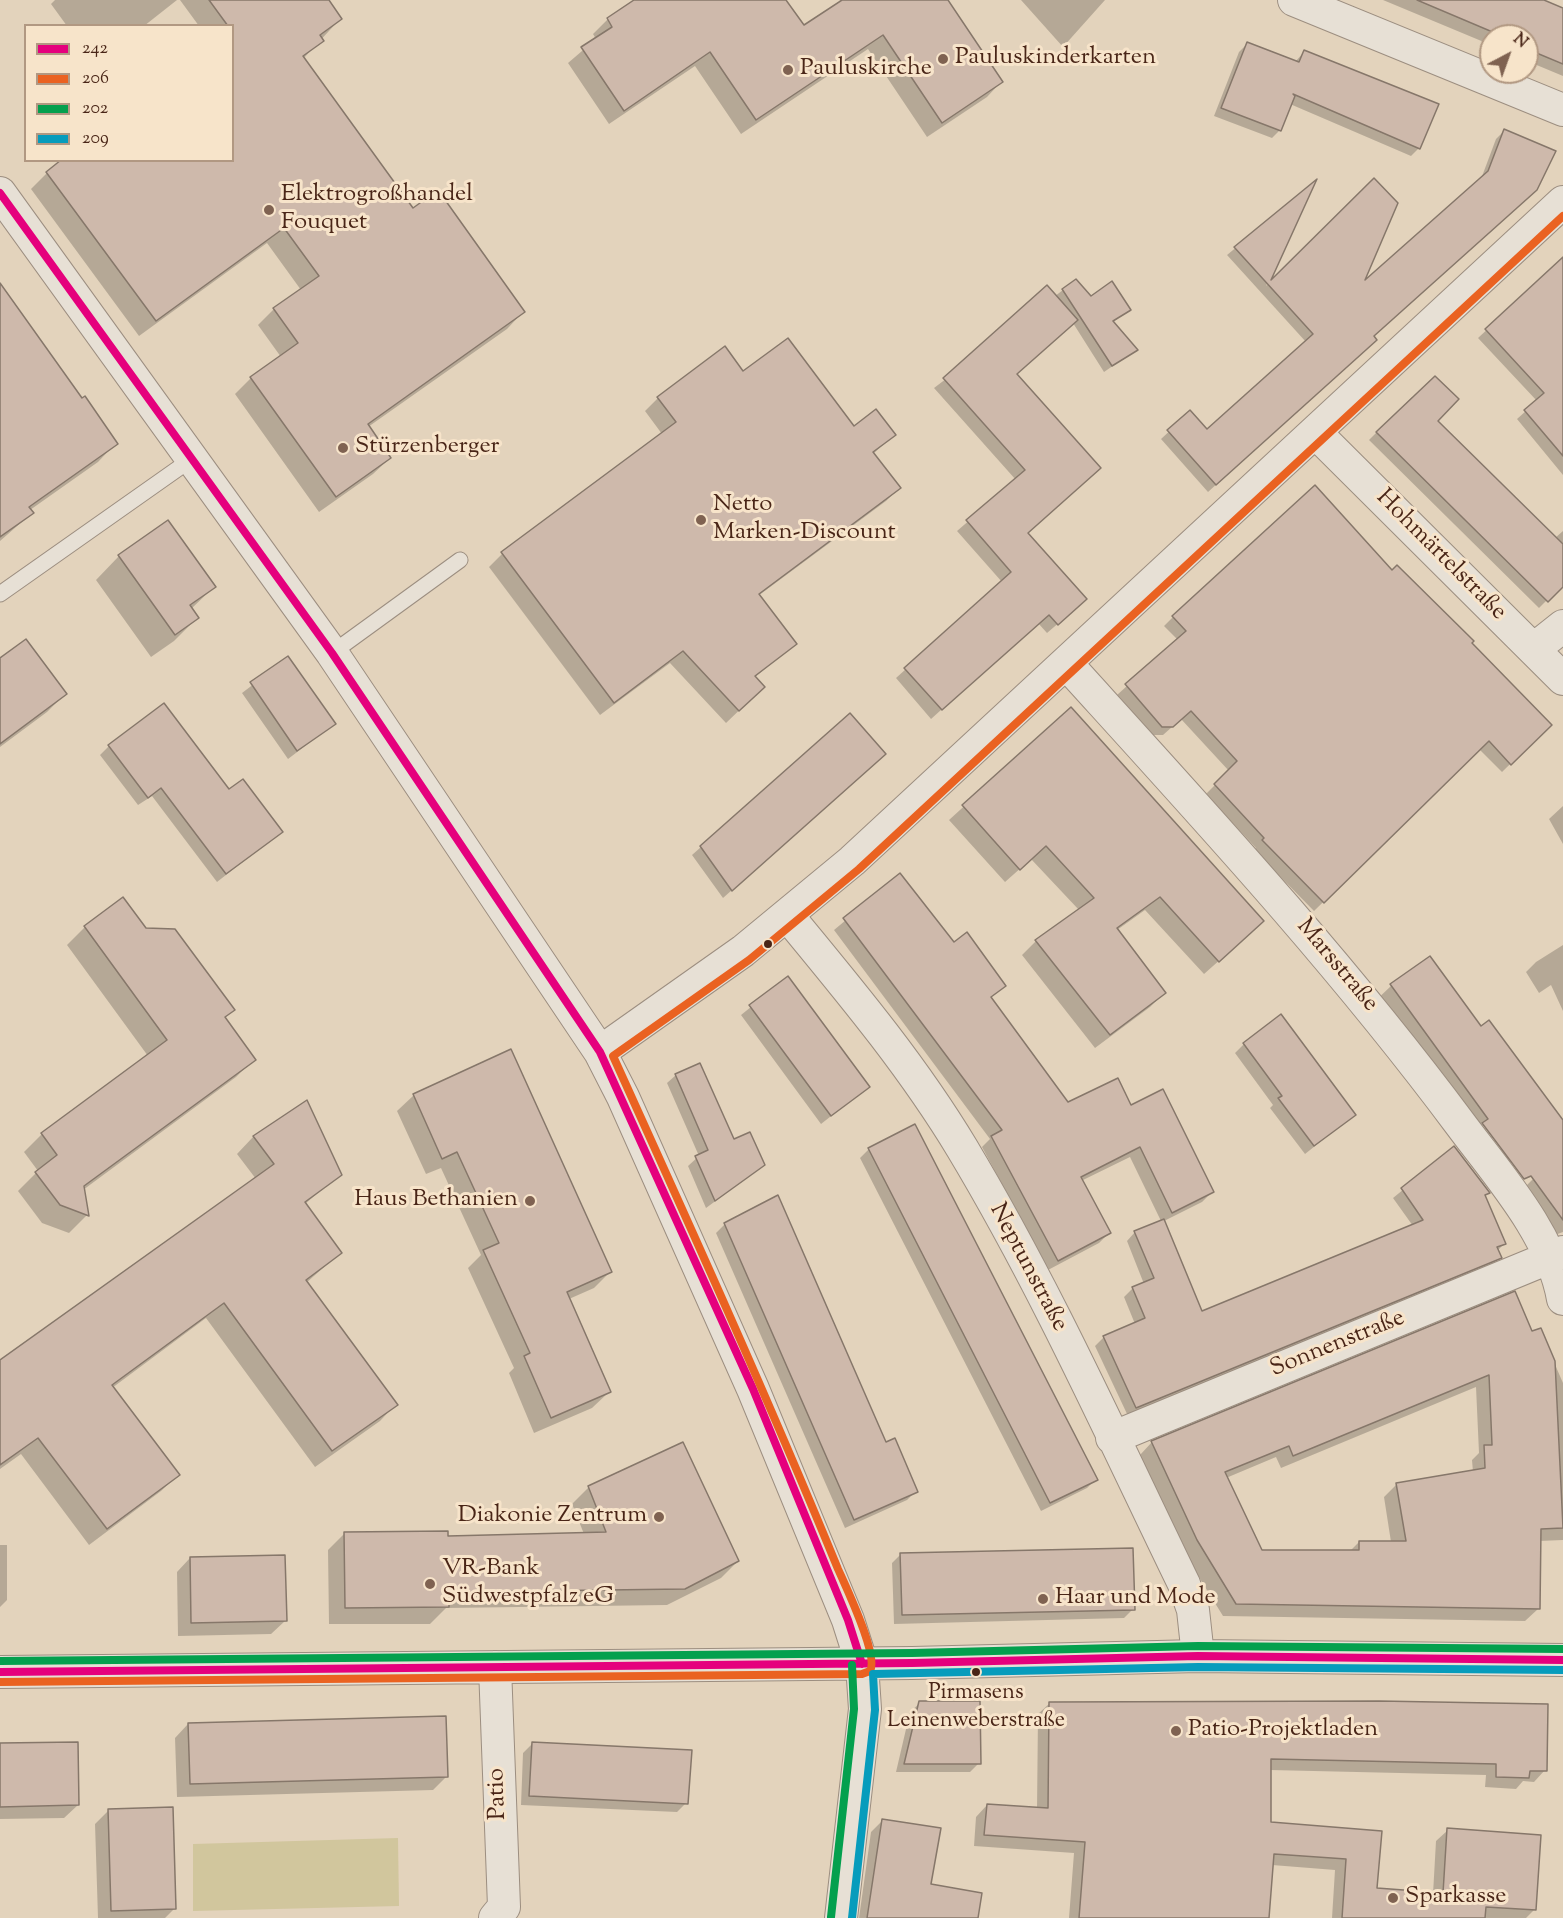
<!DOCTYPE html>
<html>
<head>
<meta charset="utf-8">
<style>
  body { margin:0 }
  #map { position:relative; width:1563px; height:1918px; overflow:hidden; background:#e3d3bc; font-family:"Sorts Mill Goudy",serif }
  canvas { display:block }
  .legend { position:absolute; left:24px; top:24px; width:210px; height:138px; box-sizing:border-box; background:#f7e4ca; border:2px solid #b19882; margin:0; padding:8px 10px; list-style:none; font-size:18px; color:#492517 }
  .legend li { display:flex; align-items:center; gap:12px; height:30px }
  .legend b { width:30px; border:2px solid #b19882 }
  .north { position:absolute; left:1479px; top:24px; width:60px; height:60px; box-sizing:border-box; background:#f7e4ca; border:2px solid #b19882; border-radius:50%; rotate:41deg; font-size:16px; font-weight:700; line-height:24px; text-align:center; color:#492517 }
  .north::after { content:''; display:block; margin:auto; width:21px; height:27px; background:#7f6251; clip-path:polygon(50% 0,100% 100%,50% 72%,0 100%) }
</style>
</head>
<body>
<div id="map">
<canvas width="1563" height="1918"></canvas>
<ul class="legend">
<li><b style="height:8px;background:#e5007d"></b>242</li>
<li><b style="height:8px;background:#ea6221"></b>206</li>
<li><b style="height:8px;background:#04a04e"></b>202</li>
<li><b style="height:8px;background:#079cbc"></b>209</li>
</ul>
<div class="north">N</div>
</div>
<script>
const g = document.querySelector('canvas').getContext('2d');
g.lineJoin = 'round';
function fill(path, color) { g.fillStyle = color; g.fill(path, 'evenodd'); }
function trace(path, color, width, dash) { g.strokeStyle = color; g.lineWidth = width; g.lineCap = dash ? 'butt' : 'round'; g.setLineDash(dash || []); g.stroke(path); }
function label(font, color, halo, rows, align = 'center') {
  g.font = font + ' "Sorts Mill Goudy",serif'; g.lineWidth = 6; g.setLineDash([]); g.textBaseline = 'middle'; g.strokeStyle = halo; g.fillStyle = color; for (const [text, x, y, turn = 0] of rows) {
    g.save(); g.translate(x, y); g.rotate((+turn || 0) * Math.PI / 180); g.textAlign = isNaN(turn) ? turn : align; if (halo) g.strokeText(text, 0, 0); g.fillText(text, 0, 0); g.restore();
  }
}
const green = new Path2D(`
  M 398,1838 L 399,1906 L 193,1911 L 193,1844 Z`);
const shadow = new Path2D(`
  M 55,0 L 177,0 L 144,26 L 67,26 L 51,4 Z
  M 180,0 L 327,0 L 341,18 L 303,59 L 413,210 L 523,312 L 507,329 L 368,427 L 390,458 L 373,474 L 319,512 L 235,394 L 251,378 L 281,357 L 258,325 L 274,309 L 301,290 L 267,243 L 139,336 L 31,189 L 47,173 L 232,160 L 232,26 L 199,26 Z
  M 637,0 L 785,0 L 803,27 L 838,4 L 840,0 L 946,0 L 1001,82 L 987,97 L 927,137 L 868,49 L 741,134 L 695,66 L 609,124 L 568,63 L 596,39 L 593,34 L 608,19 Z
  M 1021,0 L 1105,0 L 1063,47 Z
  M 1383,0 L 1542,0 L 1563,9 L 1563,76 L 1527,61 L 1527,36 L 1491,36 L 1491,45 Z
  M 1247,44 L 1295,62 L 1304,52 L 1419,148 L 1411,156 L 1290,104 L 1280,130 L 1272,138 L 1214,116 L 1239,52 Z
  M 1504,131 L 1554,151 L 1373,337 L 1368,347 L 1208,492 L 1161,439 L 1190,412 L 1207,431 L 1306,342 L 1227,255 L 1313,184 L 1266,286 L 1374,181 L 1361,286 L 1481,179 L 1496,139 Z
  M 1563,259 L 1563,475 L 1517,419 L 1537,401 L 1478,338 Z
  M 0,285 L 82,400 L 116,443 L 98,462 L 30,510 L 32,513 L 0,541 Z
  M 1063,290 L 1129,309 L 1112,323 L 1136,350 L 1104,372 L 1073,323 L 1016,374 L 1099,468 L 1027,534 L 1075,609 L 1047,633 L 1038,623 L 931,719 L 896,678 L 1002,582 L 957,531 L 1016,480 L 934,388 Z
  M 743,373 L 854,428 L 894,435 L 873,454 L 899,488 L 886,501 L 758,596 L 795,644 L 754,678 L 750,700 L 726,723 L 670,663 L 600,715 L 489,567 L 502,554 L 662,434 L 645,411 L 658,398 Z
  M 1412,397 L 1555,538 L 1563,531 L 1563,584 L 1539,608 L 1369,440 Z
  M 168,522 L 214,587 L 191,609 L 197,618 L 174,641 L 151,657 L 96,580 L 119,556 Z
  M 1392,572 L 1470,643 L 1550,725 L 1502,772 L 1479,749 L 1314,911 L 1254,850 L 1256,848 L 1206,794 L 1229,771 L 1181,719 L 1163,735 L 1153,735 L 1117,695 L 1178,640 L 1164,626 L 1173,617 Z
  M 288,658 L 334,724 L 288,759 L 242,693 Z
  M 0,660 L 65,694 L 47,712 L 0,747 Z
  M 1071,709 L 1248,935 L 1204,974 L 1145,910 L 1117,930 L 1164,993 L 1150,1007 L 1095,1048 L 1022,955 L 1036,941 L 1079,910 L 1031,859 L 1005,882 L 949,820 Z
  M 109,746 L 281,832 L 217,882 L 152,796 L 138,805 L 100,755 Z
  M 876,762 L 723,898 L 692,855 L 701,847 Z
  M 1563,806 L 1563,844 L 1549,819 Z
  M 900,875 L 954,944 L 1004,985 L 990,998 L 1068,1104 L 1131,1107 L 1212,1192 L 1202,1202 L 1164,1221 L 1202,1313 L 1413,1226 L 1393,1198 L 1454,1148 L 1488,1193 L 1484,1196 L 1504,1244 L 1497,1251 L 1500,1257 L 1491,1266 L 1128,1416 L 1095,1346 L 1104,1337 L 1135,1324 L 1124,1297 L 1133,1288 L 1144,1284 L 1127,1241 L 1135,1232 L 1161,1221 L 1130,1157 L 1081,1181 L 1109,1233 L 1099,1243 L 1048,1270 L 982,1147 L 990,1139 L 834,930 Z
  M 123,899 L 145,929 L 233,1010 L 224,1019 L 254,1059 L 236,1077 L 83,1190 L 87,1215 L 69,1233 L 42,1223 L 18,1191 L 38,1171 L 24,1152 L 42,1134 L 148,1056 L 67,945 L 85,927 Z
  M 1563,945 L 1563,1011 L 1551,985 L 1539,993 L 1526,972 L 1536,962 Z
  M 1429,958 L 1510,1162 L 1493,1179 L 1372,1004 L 1391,986 ZM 1483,1122 L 1502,1147 L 1500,1149 L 1481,1124 Z
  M 787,978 L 868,1087 L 821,1124 L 741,1015 Z
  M 1244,1044 L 1354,1115 L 1305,1154 L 1270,1108 L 1273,1105 L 1235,1053 Z
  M 676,1075 L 734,1141 L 755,1172 L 706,1208 L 688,1166 L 699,1156 L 667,1083 Z
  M 414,1095 L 610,1272 L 594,1288 L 569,1299 L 609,1392 L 592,1408 L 534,1433 L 509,1373 L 514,1368 L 468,1268 L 481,1255 L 441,1168 L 426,1174 L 397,1111 Z
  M 306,1102 L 340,1174 L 305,1204 L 340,1253 L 306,1283 L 396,1404 L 380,1421 L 315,1467 L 206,1318 L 112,1388 L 178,1475 L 161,1491 L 89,1545 L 21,1454 L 0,1469 L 0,1361 L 256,1179 L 237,1154 L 253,1137 Z
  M 869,1149 L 1096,1479 L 1087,1488 L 1041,1511 L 860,1158 Z
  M 1563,1168 L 1563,1232 L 1552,1236 L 1520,1192 L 1533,1179 Z
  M 725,1224 L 885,1443 L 916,1491 L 907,1500 L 845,1528 L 716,1233 Z
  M 1540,1330 L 1563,1383 L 1563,1540 L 1539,1541 L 1538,1609 L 1525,1621 L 1223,1616 L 1184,1553 L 1140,1455 L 1152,1442 ZM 1476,1387 L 1479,1453 L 1472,1460 L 1473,1472 L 1397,1484 L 1384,1497 L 1391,1542 L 1359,1542 L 1350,1551 L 1261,1551 L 1226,1478 L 1276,1457 L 1281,1468 Z
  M 589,1487 L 738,1561 L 721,1578 L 667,1605 L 446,1608 L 430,1624 L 329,1624 L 328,1550 L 345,1533 L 446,1538 L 584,1534 L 572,1504 Z
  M 0,1545 L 7,1545 L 7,1600 L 0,1607 Z
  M 901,1554 L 1133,1609 L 1124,1618 L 894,1624 L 892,1563 Z
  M 190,1558 L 285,1621 L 271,1634 L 178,1636 L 177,1572 Z
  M 920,1703 L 979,1763 L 970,1772 L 896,1772 L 910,1712 Z
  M 1050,1703 L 1545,1770 L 1534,1782 L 1523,1781 L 1516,1789 L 1485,1787 L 1486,1775 L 1270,1770 L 1269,1823 L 1380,1832 L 1375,1889 L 1433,1894 L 1436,1841 L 1448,1830 L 1534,1910 L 1526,1918 L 1332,1918 L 1335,1870 L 1272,1865 L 1268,1918 L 1069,1918 L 1074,1853 L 974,1846 L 976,1817 L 987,1805 L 1037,1809 L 1038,1714 Z
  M 188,1724 L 446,1777 L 433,1790 L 177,1797 L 175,1738 Z
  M 532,1744 L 686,1803 L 677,1812 L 521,1805 L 523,1753 Z
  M 0,1745 L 78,1805 L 64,1818 L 0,1819 Z
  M 108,1811 L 174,1909 L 165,1918 L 98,1918 L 95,1824 Z
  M 883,1820 L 929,1886 L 977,1918 L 859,1918 L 871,1832 Z`);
const building = new Path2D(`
  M 209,0 L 329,0 L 342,19 L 320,35 L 324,41 L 303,56 L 413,208 L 438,190 L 525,312 L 368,424 L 391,458 L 336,497 L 250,377 L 298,343 L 273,308 L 319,276 L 284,228 L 156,321 L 46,172 L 61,160 L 232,160 L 232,26 L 228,26 Z
  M 634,0 L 786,0 L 804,25 L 842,0 L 948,0 L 1003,82 L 942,123 L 883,35 L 756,120 L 710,52 L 624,111 L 581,47 L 612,27 L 607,18 Z
  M 1417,0 L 1544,0 L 1563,8 L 1563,64 L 1527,49 L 1527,36 L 1502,36 Z
  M 1247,42 L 1299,62 L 1304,50 L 1439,104 L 1420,149 L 1293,94 L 1295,96 L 1281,131 L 1221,108 Z
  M 1504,129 L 1556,151 L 1537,190 L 1374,336 L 1377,340 L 1216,485 L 1167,430 L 1190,410 L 1207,429 L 1313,334 L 1234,247 L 1317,179 L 1271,280 L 1374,178 L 1398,203 L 1365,280 L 1488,171 Z
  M 1563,257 L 1563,456 L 1524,410 L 1544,393 L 1485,329 Z
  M 1076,279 L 1091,296 L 1112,281 L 1131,310 L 1113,321 L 1138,350 L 1112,366 L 1062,289 Z
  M 0,283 L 82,398 L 85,396 L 118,444 L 29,507 L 34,513 L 0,537 Z
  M 1047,285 L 1078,320 L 1017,374 L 1101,468 L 1028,533 L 1087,599 L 1058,625 L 1049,615 L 942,710 L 904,668 L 1011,572 L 966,520 L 1025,470 L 943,378 Z
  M 788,338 L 854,426 L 876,409 L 896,435 L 873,452 L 901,488 L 759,594 L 797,644 L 755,676 L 765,687 L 739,711 L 683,651 L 614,703 L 501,552 L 676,422 L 657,397 L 725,346 L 743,371 Z
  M 1435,376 L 1459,399 L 1438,421 L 1563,544 L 1563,587 L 1548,602 L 1376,432 Z
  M 1315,485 L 1392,570 L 1397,565 L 1474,641 L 1472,643 L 1552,725 L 1511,765 L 1489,741 L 1324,903 L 1262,840 L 1264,838 L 1214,784 L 1237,761 L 1191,711 L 1173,727 L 1162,727 L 1125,684 L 1186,631 L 1172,616 Z
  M 168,520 L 216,587 L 190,605 L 199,618 L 175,635 L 118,555 Z
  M 26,639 L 67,694 L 0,744 L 0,658 Z
  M 288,656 L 336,724 L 297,751 L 250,682 Z
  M 164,703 L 229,789 L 243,779 L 283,832 L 226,874 L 161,788 L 148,798 L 108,745 Z
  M 1071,707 L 1264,921 L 1219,962 L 1160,897 L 1117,928 L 1166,993 L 1110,1035 L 1035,940 L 1094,898 L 1046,846 L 1020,870 L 962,805 Z
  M 850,713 L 886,754 L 732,891 L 700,846 Z
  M 900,873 L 954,942 L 967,932 L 1006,986 L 991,997 L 1068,1102 L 1118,1078 L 1131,1105 L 1163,1089 L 1214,1192 L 1172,1213 L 1140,1147 L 1081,1177 L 1111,1233 L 1058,1261 L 991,1136 L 1002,1130 L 843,918 Z
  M 123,897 L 146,928 L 175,929 L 235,1010 L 225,1017 L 256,1060 L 84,1186 L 89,1216 L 60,1205 L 35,1172 L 57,1155 L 41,1133 L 167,1040 L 84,926 Z
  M 1430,956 L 1481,1026 L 1489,1020 L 1563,1120 L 1563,1220 L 1531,1176 L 1524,1179 L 1482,1123 L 1488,1119 L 1390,984 Z
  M 788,976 L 870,1087 L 831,1116 L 749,1005 Z
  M 1281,1014 L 1356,1115 L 1314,1146 L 1278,1098 L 1282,1096 L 1243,1043 Z
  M 511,1049 L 612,1272 L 567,1292 L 611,1392 L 551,1418 L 524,1356 L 530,1353 L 483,1250 L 499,1243 L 457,1152 L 442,1159 L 413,1094 Z
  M 700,1063 L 734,1139 L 750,1132 L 765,1165 L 715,1201 L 695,1156 L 708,1150 L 675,1074 Z
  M 307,1100 L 342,1175 L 305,1202 L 342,1253 L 306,1280 L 398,1405 L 332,1451 L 224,1303 L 112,1385 L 180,1475 L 107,1529 L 38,1438 L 0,1465 L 0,1360 L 274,1164 L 253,1136 Z
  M 915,1124 L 1098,1480 L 1050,1503 L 868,1148 Z
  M 1454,1146 L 1490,1193 L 1485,1195 L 1506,1244 L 1497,1247 L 1502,1258 L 1136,1408 L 1103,1336 L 1145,1318 L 1132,1287 L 1154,1278 L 1134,1231 L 1164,1219 L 1202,1311 L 1423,1220 L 1401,1188 Z
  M 778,1195 L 886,1442 L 895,1438 L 918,1492 L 854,1520 L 724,1223 Z
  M 1515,1291 L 1532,1331 L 1541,1328 L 1555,1361 L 1563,1528 L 1541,1529 L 1540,1609 L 1236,1604 L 1197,1540 L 1151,1441 ZM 1489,1375 L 1492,1445 L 1484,1445 L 1485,1468 L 1396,1483 L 1406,1541 L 1359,1541 L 1359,1550 L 1262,1550 L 1225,1472 L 1289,1446 L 1293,1456 Z
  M 683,1442 L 739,1561 L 685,1589 L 449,1592 L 449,1607 L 345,1608 L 344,1532 L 448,1531 L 448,1536 L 606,1532 L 588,1486 Z
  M 1133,1548 L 1135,1610 L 902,1615 L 900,1553 Z
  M 285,1555 L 287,1621 L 191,1623 L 190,1557 Z
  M 919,1701 L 980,1701 L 981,1764 L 904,1764 Z
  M 1379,1701 L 1548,1704 L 1547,1771 L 1530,1771 L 1529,1778 L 1496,1777 L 1496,1764 L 1271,1759 L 1271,1822 L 1382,1831 L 1377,1888 L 1443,1893 L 1447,1828 L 1541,1835 L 1536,1910 L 1486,1907 L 1485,1918 L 1342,1918 L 1346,1859 L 1274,1854 L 1269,1918 L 1079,1918 L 1085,1842 L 984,1835 L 987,1804 L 1048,1808 L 1049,1702 Z
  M 446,1716 L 448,1777 L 190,1784 L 188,1723 Z
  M 78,1742 L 79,1805 L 0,1807 L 0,1743 Z
  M 532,1742 L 692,1750 L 688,1804 L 529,1796 Z
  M 173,1807 L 176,1909 L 111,1911 L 108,1809 Z
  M 882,1819 L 941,1828 L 931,1884 L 982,1893 L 978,1918 L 867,1918 Z`);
const service = new Path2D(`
  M 0,594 L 193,458
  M 332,653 L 460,560`);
const minor = new Path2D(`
  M 1294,0 L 1563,110
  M 0,193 L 332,653 L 600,1052 L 623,1097 L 753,1389 L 848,1620 L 862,1664 L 865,1709 L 841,1918
  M 1316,433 L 1563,679
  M 1534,649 L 1563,626
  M 1066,663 C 1202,813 1339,961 1461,1125 C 1499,1176 1552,1235 1563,1299
  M 788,916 C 849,990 912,1065 962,1148 C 1046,1288 1113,1438 1184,1584 L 1193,1610 L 1198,1656
  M 600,1052 L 743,951 L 852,861 L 1563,202
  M 1112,1438 L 1563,1252
  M 495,1667 L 504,1907 L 495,1918
  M 0,1672 L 912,1663 L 1198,1656 L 1563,1660`);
const bus1 = new Path2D(`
  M 0,193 L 332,653 L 600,1052 L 753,1389 L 848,1620 L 862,1664
  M 0,1672 L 912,1663 L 1198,1656 L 1563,1660`);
const bus2 = new Path2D(`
  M 0,1682 L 862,1674 L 870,1671 C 879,1656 846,1587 838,1569 C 767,1396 690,1226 613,1056 L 749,960 L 859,869 L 1563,216`);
const bus3 = new Path2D(`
  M 0,1661 L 912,1653 L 1198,1646 L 1563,1649
  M 831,1917 L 854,1709 L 852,1665`);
const bus4 = new Path2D(`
  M 852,1918 L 875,1710 L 873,1674 L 1198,1667 L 1563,1670`);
const markers = [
  [943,59,6,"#7f6251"],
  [788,70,6,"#7f6251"],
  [269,210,6,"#7f6251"],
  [343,448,6,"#7f6251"],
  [701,520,6,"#7f6251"],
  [768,944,5,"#492517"],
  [530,1201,6,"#7f6251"],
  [659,1517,6,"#7f6251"],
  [430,1584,6,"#7f6251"],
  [1043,1599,6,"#7f6251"],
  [976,1672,5,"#492517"],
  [1176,1731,6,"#7f6251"],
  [1393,1898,6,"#7f6251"]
];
const busNames = [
  ["Pirmasens",976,1694],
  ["Leinenweberstraße",976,1722]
];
const poiNames = [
  ["Pauluskinderkarten",955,59],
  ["Pauluskirche",800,70],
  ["Elektrogroßhandel",281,196],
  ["Fouquet",281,224],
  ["Stürzenberger",355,448],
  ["Netto",713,506],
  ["Marken-Discount",713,534],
  ["Haus Bethanien",518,1201,"right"],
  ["Diakonie Zentrum",647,1517,"right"],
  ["VR-Bank",442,1570],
  ["Südwestpfalz eG",442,1598],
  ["Haar und Mode",1055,1599],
  ["Patio-Projektladen",1188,1731],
  ["Sparkasse",1405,1898]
];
const streetNames = [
  ["Hohmärtelstraße",1440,556,45],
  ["Marsstraße",1336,966,50],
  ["Neptunstraße",1027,1268,62],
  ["Sonnenstraße",1338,1345,-22],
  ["Patio",499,1794,-92]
];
fill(green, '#d1c69d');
fill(shadow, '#0003');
fill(building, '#ceb9ab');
trace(building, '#86776a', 1.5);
trace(service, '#9c8e80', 17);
trace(minor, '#9c8e80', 34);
trace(service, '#e7e0d5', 15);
trace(minor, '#e7e0d5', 32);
trace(bus1, '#e5007d', 8);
trace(bus2, '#ea6221', 8);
trace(bus3, '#04a04e', 8);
trace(bus4, '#079cbc', 8);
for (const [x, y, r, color] of markers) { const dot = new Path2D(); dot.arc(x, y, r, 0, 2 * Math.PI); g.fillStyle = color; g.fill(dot); trace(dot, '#f7e4ca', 2); }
label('22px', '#492517', '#f7e4ca', busNames);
label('24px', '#492517', '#f7e4ca', poiNames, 'left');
label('24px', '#492517', '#f7e4ca', streetNames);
</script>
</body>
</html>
